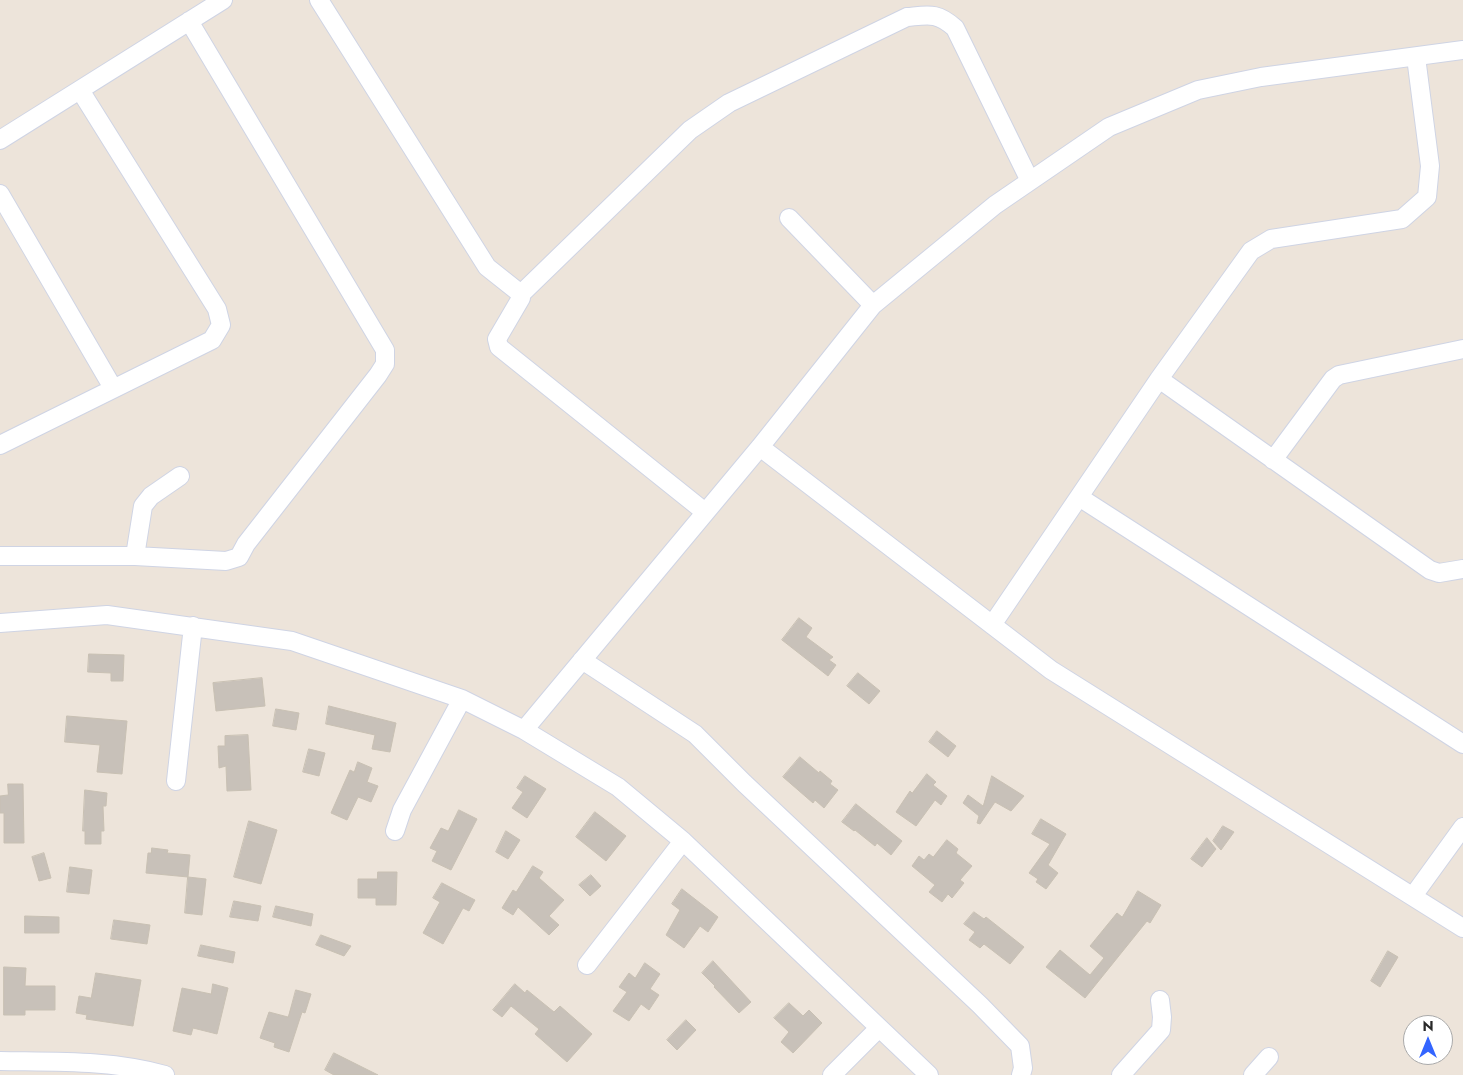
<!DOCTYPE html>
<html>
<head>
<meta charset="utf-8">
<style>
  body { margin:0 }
  #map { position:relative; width:1463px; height:1075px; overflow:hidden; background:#ede4da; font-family:Jost,sans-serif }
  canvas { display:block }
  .north { position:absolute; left:1403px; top:1015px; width:50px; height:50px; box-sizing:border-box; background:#fff; border:1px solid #a9a9a9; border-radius:50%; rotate:0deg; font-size:14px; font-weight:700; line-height:20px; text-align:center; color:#292929 }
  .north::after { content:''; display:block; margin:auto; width:18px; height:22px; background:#3465ff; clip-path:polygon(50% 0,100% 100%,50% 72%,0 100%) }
</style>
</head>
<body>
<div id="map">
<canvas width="1463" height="1075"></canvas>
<div class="north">N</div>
</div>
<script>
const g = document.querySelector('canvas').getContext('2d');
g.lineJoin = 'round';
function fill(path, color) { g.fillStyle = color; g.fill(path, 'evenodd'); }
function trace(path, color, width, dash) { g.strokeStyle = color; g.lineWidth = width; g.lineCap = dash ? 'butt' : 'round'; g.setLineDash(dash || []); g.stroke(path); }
const building = new Path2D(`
  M 799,618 L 812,628 L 806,637 L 833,657 L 829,660 L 836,665 L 828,676 L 782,640 Z
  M 89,654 L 124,655 L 123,681 L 111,681 L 111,673 L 88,672 Z
  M 858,673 L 880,691 L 869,704 L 847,686 Z
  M 262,678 L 265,706 L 216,711 L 213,683 Z
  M 329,706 L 396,723 L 390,752 L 372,749 L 375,735 L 326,724 Z
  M 276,709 L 299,713 L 296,730 L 273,726 Z
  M 67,716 L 127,721 L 122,774 L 97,772 L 100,745 L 65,742 Z
  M 937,731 L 956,746 L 948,757 L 929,742 Z
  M 248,735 L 251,790 L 227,791 L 226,766 L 219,768 L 218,746 L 225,746 L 225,736 Z
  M 309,749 L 325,753 L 319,776 L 303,772 Z
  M 800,757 L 819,773 L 820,771 L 832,781 L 830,784 L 838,790 L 824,808 L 815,800 L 813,803 L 783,777 Z
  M 358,762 L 372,768 L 367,782 L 378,786 L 371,802 L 358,797 L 347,820 L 331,813 L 350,770 L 354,772 Z
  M 927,774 L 936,782 L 933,785 L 947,796 L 941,805 L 935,800 L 916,826 L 896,812 L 910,791 L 912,793 Z
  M 525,776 L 546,789 L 527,818 L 512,808 L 523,792 L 517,788 Z
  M 992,776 L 1024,796 L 1011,811 L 995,802 L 980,824 L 977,823 L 979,816 L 963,803 L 968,795 L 983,806 Z
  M 8,784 L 23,784 L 24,843 L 4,843 L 4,813 L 0,813 L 0,796 L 8,795 Z
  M 85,790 L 107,793 L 106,806 L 103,806 L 104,831 L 101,831 L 101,844 L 85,844 L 85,831 L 83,831 Z
  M 856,804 L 902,841 L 891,855 L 877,843 L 875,846 L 855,830 L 854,831 L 842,822 Z
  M 459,810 L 477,819 L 451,870 L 432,861 L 437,851 L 430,848 L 441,828 L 448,831 Z
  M 595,812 L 626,836 L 606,861 L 576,837 Z
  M 1041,819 L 1066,834 L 1048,865 L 1058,873 L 1046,889 L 1036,882 L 1038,879 L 1029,873 L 1050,844 L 1032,834 Z
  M 249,821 L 277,830 L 261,884 L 234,877 Z
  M 1223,826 L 1234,832 L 1221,850 L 1213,841 Z
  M 506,831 L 520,840 L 508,859 L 496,852 Z
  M 1207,838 L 1216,849 L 1202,867 L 1191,859 Z
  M 947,840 L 958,849 L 956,853 L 972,866 L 960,880 L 964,883 L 952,898 L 948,894 L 942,902 L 929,892 L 935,885 L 912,866 L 919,856 L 924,860 L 929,854 L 933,857 Z
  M 152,848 L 168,850 L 167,853 L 190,855 L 188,877 L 146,873 L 148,853 L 151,853 Z
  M 44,853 L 51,878 L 39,881 L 32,857 Z
  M 533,866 L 543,872 L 539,878 L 564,900 L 549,916 L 559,925 L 549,935 L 518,907 L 513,915 L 502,908 L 513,890 L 516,892 Z
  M 70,867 L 92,870 L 89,894 L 67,892 Z
  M 378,872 L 397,872 L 396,905 L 376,905 L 376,898 L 358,898 L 358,879 L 377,879 Z
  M 591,875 L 601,886 L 590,896 L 579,885 Z
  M 188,877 L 206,879 L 202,915 L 185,913 Z
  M 442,883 L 475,900 L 469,911 L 463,908 L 443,944 L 423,933 L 440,902 L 433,898 Z
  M 682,889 L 718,917 L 708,932 L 700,926 L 684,948 L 666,935 L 680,910 L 672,904 Z
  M 1138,891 L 1161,905 L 1150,923 L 1147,921 L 1085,998 L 1046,967 L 1060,950 L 1090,975 L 1104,958 L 1090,946 L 1117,913 L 1122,917 Z
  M 234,901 L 261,906 L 258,921 L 230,917 Z
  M 276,906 L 313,914 L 311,926 L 273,917 Z
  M 974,912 L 984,919 L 986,917 L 1024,947 L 1010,964 L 984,944 L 980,948 L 969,940 L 975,932 L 964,924 Z
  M 25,916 L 59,917 L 59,933 L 25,933 Z
  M 114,920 L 150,925 L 147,944 L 111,939 Z
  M 321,935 L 351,946 L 344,956 L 316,945 Z
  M 201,945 L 235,952 L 233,963 L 198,956 Z
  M 1388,951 L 1398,957 L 1380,987 L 1371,981 Z
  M 713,961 L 751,1002 L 739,1013 L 714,987 L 715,986 L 702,973 Z
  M 645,963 L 660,974 L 650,989 L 659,995 L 649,1010 L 641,1004 L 629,1021 L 613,1011 L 627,992 L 619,987 L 629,973 L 635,978 Z
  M 4,967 L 26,968 L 25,986 L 55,986 L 55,1010 L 25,1010 L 25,1015 L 4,1015 Z
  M 96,973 L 141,980 L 133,1026 L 86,1019 L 87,1015 L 76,1013 L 79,996 L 91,998 Z
  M 213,984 L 228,988 L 217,1034 L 193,1028 L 191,1035 L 173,1031 L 182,988 L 211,994 Z
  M 515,984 L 525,993 L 527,990 L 554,1012 L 560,1006 L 592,1034 L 567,1062 L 535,1034 L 539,1029 L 511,1006 L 502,1017 L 493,1010 Z
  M 296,990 L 311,994 L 305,1013 L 302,1012 L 289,1052 L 274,1047 L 275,1043 L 260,1038 L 269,1012 L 288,1017 Z
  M 789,1003 L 803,1016 L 809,1010 L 822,1023 L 793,1053 L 781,1042 L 789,1032 L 774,1018 Z
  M 686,1020 L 696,1030 L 677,1050 L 667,1040 Z
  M 334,1053 L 378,1075 L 334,1075 L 325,1070 Z`);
const minor = new Path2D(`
  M 319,0 L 487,267 L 521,294 L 521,298 L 497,339 L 499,347 L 705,512
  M 0,140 L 223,0
  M 0,194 L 113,388
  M 789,218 L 873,305
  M 521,294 L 690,130 L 729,103 L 907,17 C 929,15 937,12 955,28 L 1030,181
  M 1159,379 L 1430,570 L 1439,573 L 1463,569
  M 0,445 L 212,340 L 221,325 L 217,309 L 80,90
  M 760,447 L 1051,670 L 1463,928
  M 1273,460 L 1333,379 L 1339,375 L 1463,349
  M 1079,497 L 1463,744
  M 0,556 L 135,556 L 226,561 L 239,557 L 246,544 L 378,375 L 385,364 L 385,350 L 189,21
  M 135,556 L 143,506 L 151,496 L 180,476
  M 0,623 L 107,615 L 292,641 L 462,699 L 524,730 L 618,787 L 683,841 L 929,1075
  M 992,625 L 1159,379 L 1251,251 L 1271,239 L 1402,219 L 1427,197 L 1430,166 L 1416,57
  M 582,660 L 695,734 L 744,783 L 980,1005 L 1020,1046 L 1023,1068 L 1021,1075
  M 524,730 L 760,447 L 873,305 L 995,205 L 1109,127 L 1198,90 L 1261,77 L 1463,50
  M 176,781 L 193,626
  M 395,831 L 402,810 L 462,699
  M 1413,896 L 1463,827
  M 587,965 L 683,841
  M 0,1061 C 55,1062 112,1060 165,1075
  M 832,1075 L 879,1028
  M 1121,1075 L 1161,1030 L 1162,1017 L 1160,1000
  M 1253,1075 L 1269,1057`);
fill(building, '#c8c1b9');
trace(building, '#c8c0b3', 1);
trace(minor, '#cfd4e4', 20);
trace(minor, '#fff', 18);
</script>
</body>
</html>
